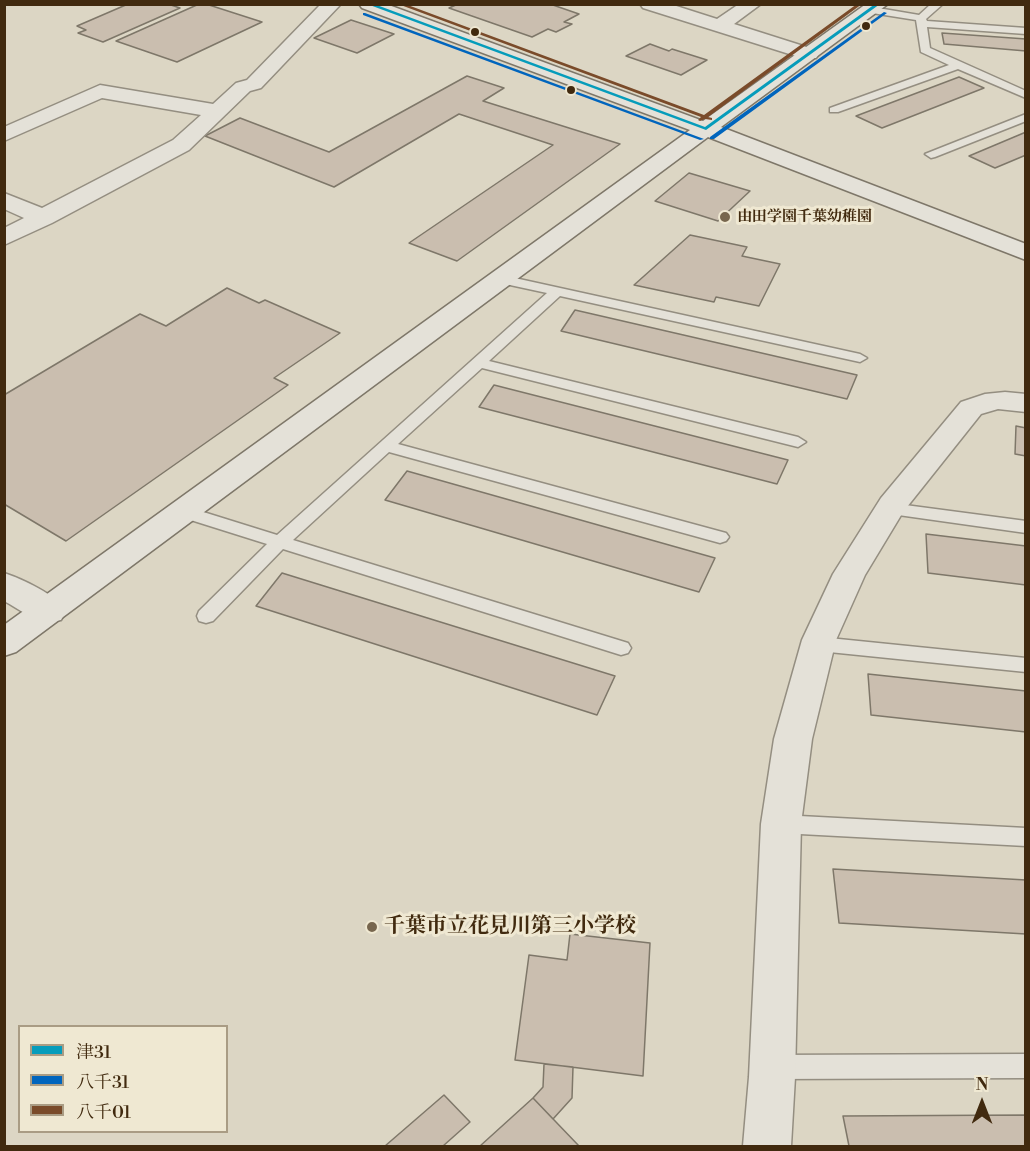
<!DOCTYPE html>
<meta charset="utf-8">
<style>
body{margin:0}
#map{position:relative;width:1030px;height:1151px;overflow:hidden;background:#dcd6c4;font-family:"Libre Bodoni","Noto Serif JP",serif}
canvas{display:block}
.frame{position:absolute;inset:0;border:6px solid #412a0f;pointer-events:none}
.legend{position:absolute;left:18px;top:1025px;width:210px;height:108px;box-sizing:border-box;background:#efe8d2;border:2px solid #a99c84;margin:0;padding:8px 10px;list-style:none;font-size:18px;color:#412a0f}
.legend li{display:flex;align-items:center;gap:12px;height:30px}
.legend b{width:30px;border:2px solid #a99c84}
.north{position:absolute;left:952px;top:1073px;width:60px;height:60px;-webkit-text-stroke:4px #efe8d2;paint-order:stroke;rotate:0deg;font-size:16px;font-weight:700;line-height:24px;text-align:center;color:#412a0f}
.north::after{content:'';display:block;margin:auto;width:21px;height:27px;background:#412a0f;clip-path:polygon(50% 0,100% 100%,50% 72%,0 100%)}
</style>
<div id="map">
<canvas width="1030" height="1151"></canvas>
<div class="frame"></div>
<ul class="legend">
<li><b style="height:8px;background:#069cbb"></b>津31</li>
<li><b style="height:8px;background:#0065bd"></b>八千31</li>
<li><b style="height:8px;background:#7a4b2a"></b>八千01</li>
</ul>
<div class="north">N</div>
</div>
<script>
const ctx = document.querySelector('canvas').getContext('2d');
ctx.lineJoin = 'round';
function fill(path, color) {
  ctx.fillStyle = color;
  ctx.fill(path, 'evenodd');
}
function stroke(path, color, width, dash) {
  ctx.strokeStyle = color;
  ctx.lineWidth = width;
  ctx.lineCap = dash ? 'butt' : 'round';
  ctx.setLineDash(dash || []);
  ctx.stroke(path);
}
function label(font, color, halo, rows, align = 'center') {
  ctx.font = font + ' "Libre Bodoni","Noto Serif JP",serif';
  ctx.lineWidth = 6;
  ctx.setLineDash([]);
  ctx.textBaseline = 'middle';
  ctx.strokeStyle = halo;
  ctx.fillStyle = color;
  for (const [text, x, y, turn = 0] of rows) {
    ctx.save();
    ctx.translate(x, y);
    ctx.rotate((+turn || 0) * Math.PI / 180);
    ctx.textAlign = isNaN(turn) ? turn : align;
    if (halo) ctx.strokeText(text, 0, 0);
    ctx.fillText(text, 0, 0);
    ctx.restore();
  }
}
const building = new Path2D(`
 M128 4H168L180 8 103 42 78 33 86 30 77 26Z
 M199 4H206L262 22 177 62 116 41Z
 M458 4H550L579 14 564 22 572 24 556 32 548 29 532 37 449 8Z
 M351 20 394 34 357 53 314 38Z
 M942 33 1026 39V51L944 44Z
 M650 44 669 51 672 49 707 60 681 75 626 56Z
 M467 76 504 88 483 101 620 144 457 261 409 243 553 145 459 114 334 187 205 136 240 118 329 152Z
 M959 77 984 88 882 128 856 116Z
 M1026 132V155L995 168 969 156Z
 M689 173 750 191 718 221 655 201Z
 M690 235 747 247 742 256 780 264 759 306 716 297 714 302 634 285Z
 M227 288 259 303 265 300 340 333 274 378 288 385 66 541 4 504V395L140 314 166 326Z
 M575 310 857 375 847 399 561 331Z
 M494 385 788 460 777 484 479 407Z
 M1016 426 1026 428V456L1015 454Z
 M407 471 715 558 699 592 385 500Z
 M926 534 1026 546V585L928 573Z
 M282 573 615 676 597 715 256 606Z
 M868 674 1026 691V732L871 715Z
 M833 869 1026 880V934L839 923Z
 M570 934 650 943 643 1076 515 1060 529 955 567 960Z
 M544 1064 573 1067 572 1098 553 1119 533 1098 543 1087Z
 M444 1095 470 1122 443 1146H385Z
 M533 1098 579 1146H480Z
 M1026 1115V1146H849L843 1116Z`);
fill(building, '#cabeaf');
stroke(building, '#7e7769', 1.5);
const lane = new Path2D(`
 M931 4H943L926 19 927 21 1026 28V34L927 27 930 48 1026 91V98L958 69 838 112H830V108L949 65 921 52 916 20 872 13 867 10 872 7 919 15Z
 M1026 114V121L935 157 931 158 925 154Z
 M501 275 860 354 867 358 860 362 560 296 489 361 798 437 806 442 798 447 482 368 398 444 726 533 729 537 726 541 720 543 389 452 293 540 628 643 631 648 628 653 621 655 283 549 213 621 206 623 199 621 197 616 199 611 267 544 178 516 175 512 178 508 184 506 277 535 547 293 496 282 494 279Z
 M890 503 1026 521V533L884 513 881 509 884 505Z
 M819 637 1026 658V672L819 651 812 649 810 644 812 639Z
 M781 815 1026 828V846L781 833 773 830 770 824 773 818Z
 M1026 1054V1078L772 1079 763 1076 760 1067 763 1058 772 1055Z`);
const street = new Path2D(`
 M321 4H341L261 88 250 91 189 150 52 223 4 245V228L24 218 4 209V193L42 208 173 140 201 115 102 98 4 141V127L100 85 213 104 236 83 247 80Z
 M640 4H670L717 19 739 4H761L734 24 816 50 819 54 816 58H802L643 8Z
 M1005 392 1026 394V412L998 409 981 414 903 512 865 575 836 640 812 739 801 824 795 1077 791 1146H743L749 1077 761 824 774 739 802 640 833 574 881 498 961 402 985 394Z
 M4 573C22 579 57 595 66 611L61 620C39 626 23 611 4 601Z`);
const secondary = new Path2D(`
 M359 4H386L703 121 866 4H888L721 127 1026 244V260L708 137 16 652 4 656V625L690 130 362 8Z`);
stroke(lane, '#948e81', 3);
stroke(street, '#948e81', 3);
stroke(secondary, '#7e7769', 3);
fill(lane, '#e4e1d8');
fill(street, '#e4e1d8');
fill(secondary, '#e4e1d8');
fill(new Path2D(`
 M374 4 705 127 875 4H880L706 130 367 4Z`), '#069cbb');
fill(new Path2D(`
 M884 12 887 13 714 139H710V137Z
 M363 13H365L704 139 700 140 363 15Z`), '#0065bd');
fill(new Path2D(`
 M405 4 704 115 857 4H862L708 117 712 118V120L705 119 700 121 698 120 701 117 398 4Z`), '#7a4b2a');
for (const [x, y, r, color] of [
 [866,26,5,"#412a0f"],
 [475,32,5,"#412a0f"],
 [571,90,5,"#412a0f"],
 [725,217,6,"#77664e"],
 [372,927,6,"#77664e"]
]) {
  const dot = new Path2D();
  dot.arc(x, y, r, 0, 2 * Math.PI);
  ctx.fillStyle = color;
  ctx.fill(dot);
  stroke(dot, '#efe8d2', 2);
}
label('bold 15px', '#412a0f', '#efe8d2', [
 ["由田学園千葉幼稚園",737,217]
], 'left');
label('bold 21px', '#412a0f', '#efe8d2', [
 ["千葉市立花見川第三小学校",384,927]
], 'left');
</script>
